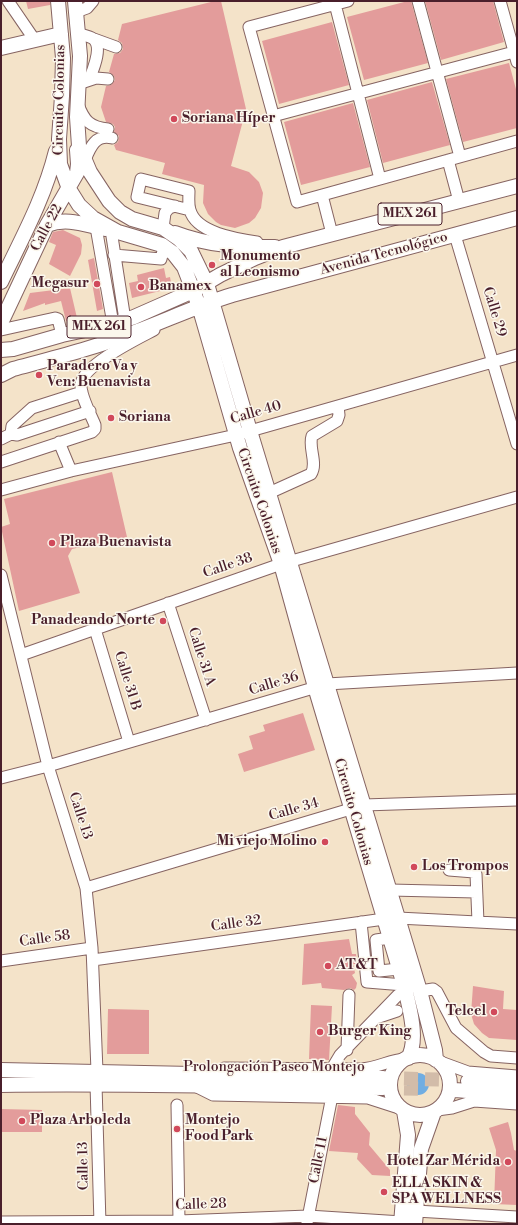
<!DOCTYPE html>
<meta charset="utf-8">
<style>
body{margin:0}
#map{position:relative;width:518px;height:1225px;overflow:hidden;background:#f4e3c9;font-family:"Libre Bodoni",serif}
canvas{display:block}
.frame{position:absolute;inset:0;border:2px solid #4a1f2b;pointer-events:none}
</style>
<div id="map">
<canvas width="518" height="1225"></canvas>
<div class="frame"></div>
</div>
<script>
const ctx = document.querySelector('canvas').getContext('2d');
ctx.lineJoin = 'round';
function fill(path, color) {
  ctx.fillStyle = color;
  ctx.fill(path, 'evenodd');
}
function stroke(path, color, width, dash) {
  ctx.strokeStyle = color;
  ctx.lineWidth = width;
  ctx.lineCap = dash ? 'butt' : 'round';
  ctx.setLineDash(dash || []);
  ctx.stroke(path);
}
function label(font, color, halo, rows, align = 'center') {
  ctx.font = font + ' "Libre Bodoni",serif';
  ctx.lineWidth = 3;
  ctx.setLineDash([]);
  ctx.textBaseline = 'middle';
  ctx.strokeStyle = halo;
  ctx.fillStyle = color;
  for (const [text, x, y, turn = 0] of rows) {
    ctx.save();
    ctx.translate(x, y);
    ctx.rotate((+turn || 0) * Math.PI / 180);
    ctx.textAlign = isNaN(turn) ? turn : align;
    if (halo) ctx.strokeText(text, 0, 0);
    ctx.fillText(text, 0, 0);
    ctx.restore();
  }
}
fill(new Path2D(`
 M407 1084a11 11 0 1 1 22 0a11 11 0 1 1-22 0Z`), '#70ade2');
fill(new Path2D(`
 M26 1H50V5L28 9Z
 M215 1H221L246 109 231 166 249 172 259 182 263 193 261 208 255 218 249 223 235 228 221 225 216 222 208 214 203 203 204 185 162 174 165 163 116 150 114 145 118 142 119 136 114 132 115 127 113 124 106 122 101 107 106 86 111 85 115 80 114 76 109 72 114 54 120 53 123 49 122 43 118 40 122 24Z
 M408 1H411L428 63 364 80 347 17Z
 M425 1H493L504 42 441 60Z
 M332 22 349 85 279 104 262 41Z
 M509 63 517 93V128L463 142 446 79Z
 M432 82 450 145 383 163 367 100Z
 M353 103 370 167 301 185 284 122Z
 M63 230 80 238 82 245 81 254 70 276 49 264 56 245 49 242 53 232Z
 M94 258 103 309 97 311 88 260Z
 M164 268 166 278 170 277 172 288 132 298 129 283 138 281 137 275Z
 M70 288 77 318 66 321 61 301 45 305V303L23 311 30 293Z
 M112 472 127 537 72 549 68 556 80 593 19 611 1 527 10 524 4 499Z
 M303 713 315 750 244 772 238 754 253 749 249 736 265 731 263 725Z
 M349 939 352 954H356L357 964H353L355 973 352 975 357 983 356 988 354 990 350 988 344 990 322 988 321 983 302 985 304 944Z
 M473 986 504 991 503 1009 517 1010V1040L489 1038 482 1033 474 1024 471 1014Z
 M311 1005 332 1006 329 1060 309 1059Z
 M108 1009 149 1010V1054H107Z
 M338 1105 355 1107V1114L370 1133 369 1145 390 1170V1176L372 1175 357 1159 358 1153 329 1151Z
 M1 1109 42 1110V1132H1Z
 M508 1122 511 1133 514 1150 517 1151V1205L494 1204 496 1150 489 1128Z`), '#e39c9b');
stroke(new Path2D(`
 M383 1078 455 1080
 M383 1088 424 1089`), '#d2bca9', 14, [14, 7]);
const minor = new Path2D(`
 M8 1 34 39
 M348 1 249 27 297 202 517 141
 M418 1 459 153 458 157
 M500 1 517 62
 M335 4 380 179
 M76 12 87 8 93 1
 M78 33C82 35 88 36 92 38 104 45 93 70 89 80
 M94 39 116 47
 M84 82 96 78 108 79
 M78 104C84 121 90 127 108 129
 M273 116 514 52
 M85 160C90 148 95 134 112 138
 M448 160 459 201
 M322 195 332 234
 M190 210 137 197 141 179 189 191C189 197 188 204 190 210 196 233 237 239 257 242
 M96 227 113 324
 M163 228 165 213 169 208 175 206
 M111 230 125 320
 M455 235 517 444
 M114 255 161 259 164 247
 M1 330 55 318 58 319 62 335
 M11 434 12 426 32 408 82 392
 M1 439 11 434 17 435 90 411
 M59 442 71 471
 M1 462 92 432 95 429V425C91 415 80 395 81 384 83 365 137 339 154 330
 M1 490 71 471 236 435 517 355
 M269 493 311 474C318 463 308 448 312 436L337 421 339 415 338 406
 M1 575 48 766 86 888 92 948 97 1071
 M168 603 206 720
 M95 629 129 742
 M21 655 281 564 517 497
 M1 778 48 766 327 684 517 673
 M449 870 474 872 476 874 478 922
 M86 888 364 805 517 800
 M390 890 476 892
 M398 918 517 924
 M361 922 367 982 404 985
 M390 938 376 940 379 971 399 969
 M93 960 384 919
 M1 961 92 948
 M420 991 433 989 437 992 456 1028 484 1052 491 1056 517 1058
 M379 1017 397 1011
 M347 1050 349 995
 M438 1061 468 1072 517 1076
 M224 1068 361 1069C377 1068 390 1060 405 1059
 M331 1070 340 1055 398 995
 M96 1084 100 1224
 M195 1086 213 1095 368 1098 402 1109
 M177 1105 179 1221
 M437 1110 452 1108 474 1101 517 1104
 M416 1211 517 1217
 M1 1222 179 1221 308 1216 402 1222
 M307 1223 332 1096`);
const major = new Path2D(`
 M58 1 63 58 62 96 59 139 60 164 69 189 79 205 93 218 118 232 162 245 173 253 184 267 199 306 240 448 281 564 315 687 404 985C409 1005 419 1040 408 1058
 M75 1 80 56 77 117 79 146 90 172 109 201 120 212 132 219 163 228 179 239 191 251 207 284 250 431 398 918 420 991 435 1050 436 1060
 M1 48 61 34
 M47 225C67 217 85 225 105 229
 M175 233C209 246 240 247 275 247
 M1 282C22 238 44 199 56 151
 M1 323 47 225 77 173 78 164 77 150
 M1 350 13 349 62 335 113 324 134 317 193 291 220 275 255 258 283 247 517 186
 M1 375 13 369C54 358 95 348 135 332 167 320 199 305 232 295L517 218
 M390 1085a30 30 0 1 1 60 0a30 30 0 1 1-60 0Z
 M1 1070 383 1078
 M468 1081 517 1085
 M1 1085C128 1083 255 1087 383 1088
 M455 1090 517 1095
 M401 1224 408 1135 404 1111
 M415 1224 421 1149 434 1112`);
stroke(minor, '#866462', 13);
stroke(major, '#866462', 16);
stroke(minor, '#fff', 11);
stroke(major, '#fff', 14);
for (const [x, y, r, color] of [
 [174,119,4,"#d1495b"],
 [212,265,4,"#d1495b"],
 [97,284,4,"#d1495b"],
 [141,287,4,"#d1495b"],
 [39,375,4,"#d1495b"],
 [111,418,4,"#d1495b"],
 [52,543,4,"#d1495b"],
 [163,621,4,"#d1495b"],
 [325,842,4,"#d1495b"],
 [414,867,4,"#d1495b"],
 [328,966,4,"#d1495b"],
 [494,1012,4,"#d1495b"],
 [320,1032,4,"#d1495b"],
 [22,1121,4,"#d1495b"],
 [177,1129,4,"#d1495b"],
 [508,1162,4,"#d1495b"],
 [384,1192,4,"#d1495b"]
]) {
  const dot = new Path2D();
  dot.arc(x, y, r, 0, 2 * Math.PI);
  ctx.fillStyle = color;
  ctx.fill(dot);
  stroke(dot, '#fbf7ec', 1.5);
}
for (const [x, y, w] of [
 [410,214,64],
 [99,327,64]
]) {
  const box = new Path2D();
  box.roundRect(x - w / 2, y - 11, w, 22, 3);
  ctx.fillStyle = '#fbf7ec';
  ctx.fill(box);
  stroke(box, '#4a1f2b', 1);
}
label('bold 13px', '#4a1f2b', null, [
 ["MEX 261",410,214],
 ["MEX 261",99,327]
]);
label('14px', '#4a1f2b', '#fbf7ec', [
 ["Circuito Colonias",60,100,-89],
 ["Calle 22",47,228,-62],
 ["Avenida Tecnológico",384,254,-15],
 ["Calle 29",494,312,73],
 ["Calle 40",256,413,-16],
 ["Circuito Colonias",259,501,71],
 ["Calle 38",228,566,-19],
 ["Calle 31 A",201,657,72],
 ["Calle 31 B",127,681,73],
 ["Calle 36",274,684,-17],
 ["Calle 34",294,810,-16],
 ["Circuito Colonias",353,812,74],
 ["Calle 13",80,816,72],
 ["Calle 32",236,924,-8],
 ["Calle 58",45,939,-8],
 ["Prolongación Paseo Montejo",274,1068],
 ["Calle 11",319,1160,-79],
 ["Calle 13",84,1166,-91],
 ["Calle 28",201,1205,-2]
]);
label('bold 14px', '#4a1f2b', '#fbf7ec', [
 ["Soriana Híper",182,119],
 ["Monumento",220,257],
 ["al Leonismo",220,273],
 ["Megasur",89,284,"right"],
 ["Banamex",149,287],
 ["Paradero Va y",47,367],
 ["Ven: Buenavista",47,383],
 ["Soriana",119,418],
 ["Plaza Buenavista",60,543],
 ["Panadeando Norte",155,621,"right"],
 ["Mi viejo Molino",317,842,"right"],
 ["Los Trompos",422,867],
 ["AT&T",336,966],
 ["Telcel",486,1012,"right"],
 ["Burger King",328,1032],
 ["Plaza Arboleda",30,1121],
 ["Montejo",185,1121],
 ["Food Park",185,1137],
 ["Hotel Zar Mérida",500,1162,"right"],
 ["ELLA SKIN &",392,1184],
 ["SPA WELLNESS",392,1200]
], 'left');
</script>
